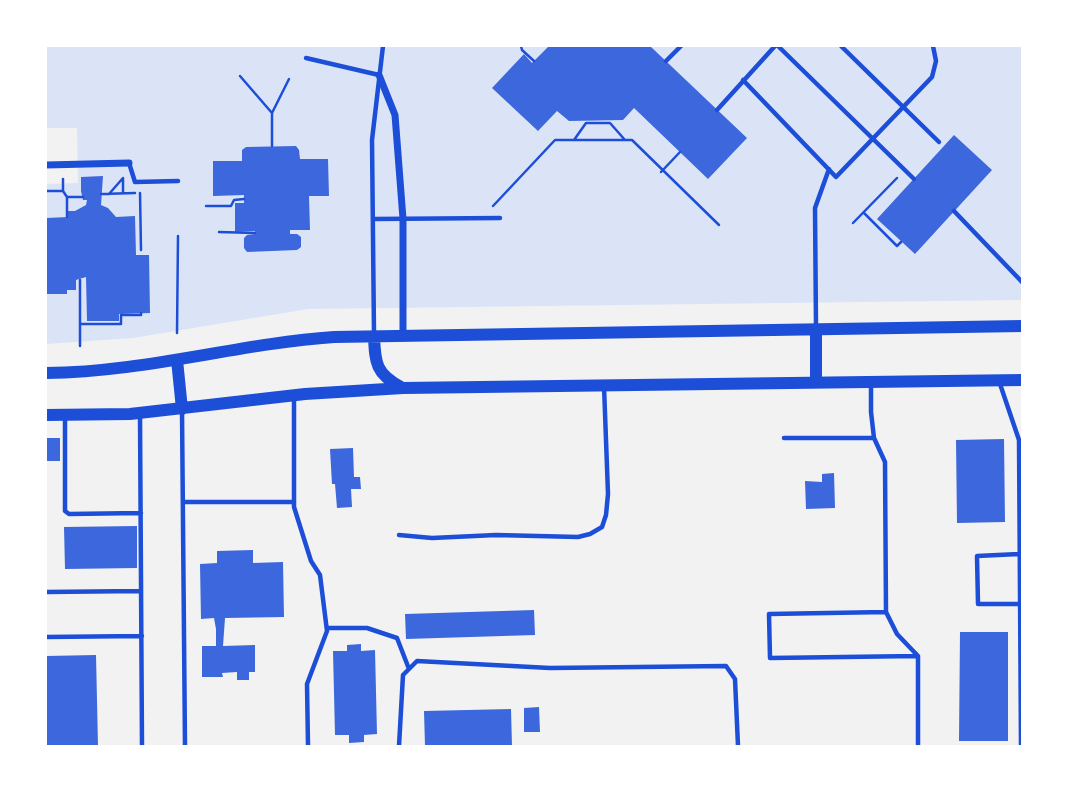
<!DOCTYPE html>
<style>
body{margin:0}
#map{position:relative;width:1068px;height:792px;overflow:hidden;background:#f2f2f2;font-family:Quicksand,sans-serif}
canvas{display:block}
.frame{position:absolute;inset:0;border:47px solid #fff;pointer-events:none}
</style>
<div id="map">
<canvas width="1068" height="792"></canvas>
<div class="frame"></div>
</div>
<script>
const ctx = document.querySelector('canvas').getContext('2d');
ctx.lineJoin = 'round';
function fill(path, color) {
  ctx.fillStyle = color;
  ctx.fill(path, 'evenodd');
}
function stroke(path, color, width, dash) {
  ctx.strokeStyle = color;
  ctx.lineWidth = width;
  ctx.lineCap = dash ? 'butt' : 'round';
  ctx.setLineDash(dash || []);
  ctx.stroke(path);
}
fill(new Path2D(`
 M46 46H1022V300L308 309 133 338 46 344V184L78 183 77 128H46Z`), '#dbe4f7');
fill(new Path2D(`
 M549 46H650L747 138 708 179 634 108 623 120 569 121 557 111 538 131 492 88 524 54 532 63Z
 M954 135 992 170 915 254 877 219Z
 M296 146 299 150 300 159H328L329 196H309L310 230H290V234H297L301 237V247L297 250 247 252 244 248V238L247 235 255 234V231L235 232V203H244V195L213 196V161H242V150L246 147Z
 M103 176 101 205 108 208 116 217 135 216 136 255H149L150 313 119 314V321H87L86 277 76 280V290H67V294H46V218L68 217V211H75L86 205 87 200H83L81 191V177Z
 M46 438H60V461H46Z
 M1004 439 1005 522 957 523 956 440Z
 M353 448 354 477H360L361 489H351L352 507 337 508 335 484H332L330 449Z
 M834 473 835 508 806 509 805 481 822 482V474Z
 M137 526V568L65 569 64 527Z
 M253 550V563L283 562 284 617 225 618 223 646 255 645V672H249V680H237V672L222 673 223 677H202V646H216V629L214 618 201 619 200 564 217 563V551Z
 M534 610 535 635 406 639 405 614Z
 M960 632H1008V741H959Z
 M361 644V651L375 650 377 734 364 735V742L349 743V735H335L333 651H347V645Z
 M96 655 98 746H46V656Z
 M539 707 540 732H524V708Z
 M511 709 512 746H425L424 711Z`), '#3d67dc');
stroke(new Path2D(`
 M521 46 522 50 534 61
 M240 76 272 113V146
 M272 113 289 79
 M574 140 586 123H610L625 140
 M661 172 680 152
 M46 191H63L67 197V217
 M63 191V179
 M140 193 141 250
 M101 194 135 193
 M109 194 123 178V192
 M67 197H83
 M206 206H231L234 200 244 199
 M493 206 555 140H632L719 225
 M864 213 897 246 901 242
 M853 223 897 178
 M219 232 255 233
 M80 280V346
 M80 324H121V315H141V313
 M177 333 178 236`), '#1d4ed8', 2.5);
stroke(new Path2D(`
 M778 46 914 179
 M841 46 939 142
 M306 58 379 75
 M666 61 681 46
 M743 80 836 177 932 77 936 61 933 46
 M717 110 775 46
 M129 163 135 182 178 181
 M954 211 1023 283
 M374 219 500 218
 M816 327 815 208 829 169
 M374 334 372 140 383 46
 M999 381 1019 440 1021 746
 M871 383V412L874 438 885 462 886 612 897 634 918 656V746
 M294 396V507L311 561 320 575 327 631 307 684 308 746
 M182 411 185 746
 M140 415 142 746
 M65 417V511L69 514 141 513
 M784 438H874
 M183 502H294
 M399 535 432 538 496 535 578 537 590 534 602 527 606 515 608 494 604 386
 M46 592 141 591
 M1019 604H978L977 556 1019 554
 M886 612 769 614 770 658 917 656
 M327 628H367L397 638 409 669
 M46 637 142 636
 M399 746 403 675 417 661 550 668 726 666 735 679 738 746`), '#1d4ed8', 4.5);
stroke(new Path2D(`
 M379 75 395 115 403 219V336
 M46 165 129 163`), '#1d4ed8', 7);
stroke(new Path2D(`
 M374 336C375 363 376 374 401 387
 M177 360 182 409
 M46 373C145 372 236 344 334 337L1023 326
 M816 382V330
 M46 415 130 414 305 394 403 388 1023 380`), '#1d4ed8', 12);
</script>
